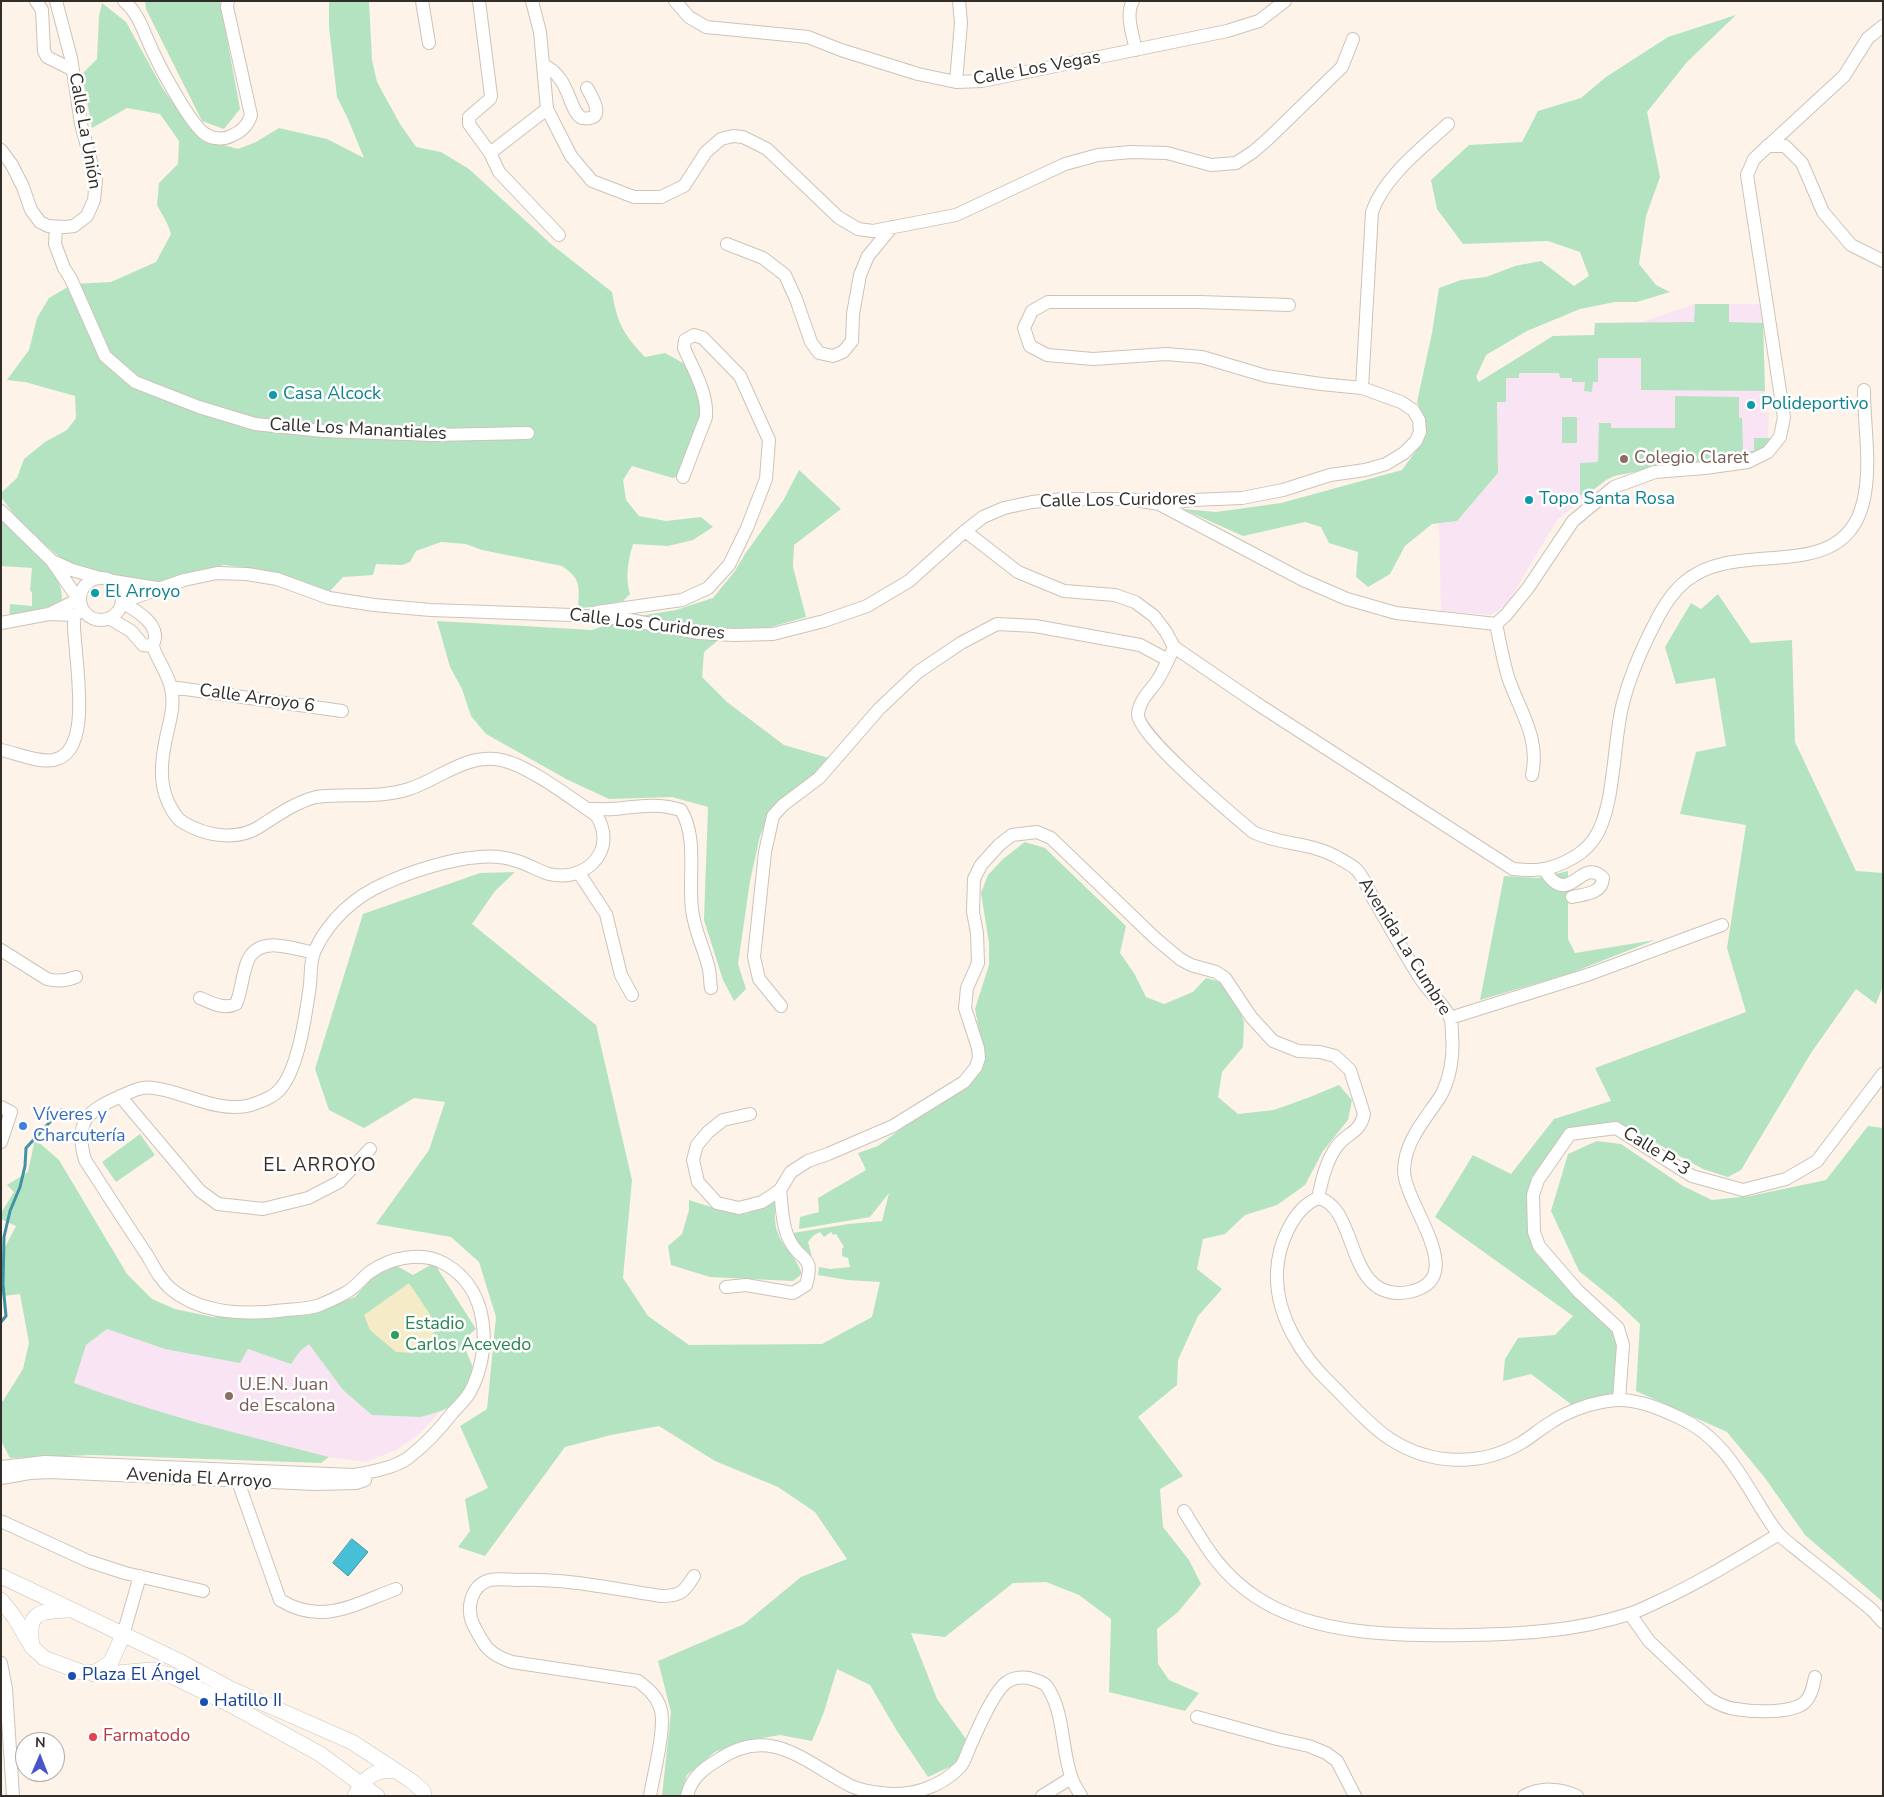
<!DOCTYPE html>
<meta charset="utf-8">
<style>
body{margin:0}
#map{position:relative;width:1884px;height:1797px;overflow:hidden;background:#fdf3e9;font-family:"Nunito Sans",sans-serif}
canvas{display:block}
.frame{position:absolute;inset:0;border:2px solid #312d29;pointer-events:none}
.north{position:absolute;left:15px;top:1732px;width:50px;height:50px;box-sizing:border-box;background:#fff;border:1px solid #adaba9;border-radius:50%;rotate:1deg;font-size:14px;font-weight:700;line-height:20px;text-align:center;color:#312d29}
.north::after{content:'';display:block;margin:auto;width:18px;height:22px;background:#4655ca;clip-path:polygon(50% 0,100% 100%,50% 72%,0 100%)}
</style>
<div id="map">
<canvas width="1884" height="1797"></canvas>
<div class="frame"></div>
<div class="north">N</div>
</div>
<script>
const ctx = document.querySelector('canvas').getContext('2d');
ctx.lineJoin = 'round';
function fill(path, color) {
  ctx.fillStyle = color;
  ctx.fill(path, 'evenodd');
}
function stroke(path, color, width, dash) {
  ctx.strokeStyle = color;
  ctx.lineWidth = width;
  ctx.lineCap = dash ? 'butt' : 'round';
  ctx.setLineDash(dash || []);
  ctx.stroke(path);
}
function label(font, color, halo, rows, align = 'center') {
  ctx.font = font + ' "Nunito Sans",sans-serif';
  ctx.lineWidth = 5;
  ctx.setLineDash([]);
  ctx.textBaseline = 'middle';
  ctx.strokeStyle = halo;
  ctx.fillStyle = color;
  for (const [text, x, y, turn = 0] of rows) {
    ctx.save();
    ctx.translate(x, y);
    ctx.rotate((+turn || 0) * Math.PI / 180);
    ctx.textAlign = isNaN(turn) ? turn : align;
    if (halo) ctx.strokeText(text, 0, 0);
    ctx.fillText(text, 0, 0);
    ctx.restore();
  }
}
fill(new Path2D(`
 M1695 304H1760L1763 323 1765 391 1763 412 1769 413 1768 438H1772L1758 458 1649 469 1614 476 1606 480 1557 520 1507 604 1491 615 1441 611 1439 523 1457 521 1498 473 1497 402 1478 382 1553 336 1594 335 1595 323 1642 322Z
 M107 1329 165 1349H248L291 1363 300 1351 309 1343 343 1390 421 1417 441 1411 418 1435 396 1450 366 1462 329 1457 193 1423 126 1402 74 1383 86 1345Z`), '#f9e4f3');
fill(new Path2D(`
 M145 1H220L240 109 224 129 202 121 146 9Z
 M329 1H369L372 60 377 82 400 124 416 147 441 152 469 169 551 244 612 292C617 323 624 335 645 357L665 353 683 363 691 375 702 413 686 473 673 478 632 466 623 480 626 500 639 516 666 521 701 517 713 527 693 540 668 546 633 544C628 561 625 577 630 594L623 601C614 602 607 605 599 606 591 608 585 606 578 610 579 588 582 579 562 566L482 550 466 544 441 542 416 551 410 562 402 565 376 564 373 575 343 577 330 591 258 569 224 565 156 582 125 581 85 571 67 563 39 540 19 521 1 497V493L17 478 24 459 45 442 67 430 76 418 75 396 25 382 7 380 29 350 37 318 49 298 73 284 111 282 156 262 171 234 167 223 157 205 159 183 178 164 179 141 160 114 127 108 92 128 82 74 97 59 99 16 102 3 126 22 163 89 199 138 238 149 256 142 279 128 327 139 364 158 348 119 337 97 329 27Z
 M1736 15 1687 62 1647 112 1660 177 1646 216 1639 264 1656 285 1670 292 1637 302H1615L1580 309 1527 331 1486 355 1476 377 1479 382 1553 336 1594 335 1595 323 1694 322 1695 304H1729V322L1763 323 1765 391 1641 390V358H1598V382H1593L1592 392 1584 391 1585 382H1572V378H1560L1559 373H1519V378H1506V402H1497L1498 473 1457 521 1432 524 1405 546 1390 574 1368 587 1356 577 1358 552 1329 543 1321 527 1305 522 1243 536 1183 509 1216 512 1281 503 1402 470 1421 444 1425 420 1417 402 1432 333 1439 288 1461 280 1486 277 1515 266 1541 261 1574 286 1589 276 1580 252 1548 241 1463 244 1437 209 1431 180 1469 145 1522 142 1538 111 1581 98 1606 77 1668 37Z
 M1675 396 1739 397V418H1742L1743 451H1754V438H1772L1758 458 1649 469 1614 476 1606 480 1584 497 1580 494V463L1598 462 1599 423H1611V428H1675Z
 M1562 417H1577V443H1562Z
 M799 470 841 509 794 545 793 567 806 617 757 631 727 633 704 652 702 677 727 702 784 745 839 761 800 786 773 806 760 836 750 881 738 964 746 989 734 1001 723 980 704 920 708 807 672 797 609 799 568 780 486 734 471 716 462 689 450 667 437 621 592 630 627 618 676 610 713 598 735 571 745 554 783 501Z
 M1 519C22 539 63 568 62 599L58 604 9 617 10 604 32 606V592L30 591 32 568 1 566Z
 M1718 594 1751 643 1792 640 1795 742 1856 871 1883 873V986L1876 1004 1856 989 1811 1053 1741 1170 1728 1177 1703 1169 1647 1138 1615 1122 1563 1133 1532 1182 1534 1251 1578 1300 1620 1334 1616 1402 1576 1408 1531 1374 1503 1381 1505 1359 1518 1338 1555 1335 1573 1316 1435 1217 1473 1155 1511 1174 1554 1119 1611 1101 1595 1068 1746 1012 1727 948 1746 825 1680 814 1696 752 1726 746 1715 678 1676 684 1665 647 1691 603 1701 609Z
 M1025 842 1045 848 1126 926 1120 953 1134 973 1146 997 1164 1004 1193 992 1206 978 1221 982 1233 994 1244 1022 1243 1047 1222 1072 1218 1097 1238 1114 1274 1110 1310 1097 1339 1085 1352 1100 1348 1120 1323 1151 1305 1185 1277 1205 1245 1215 1225 1234 1203 1239 1197 1269 1222 1289 1198 1316 1178 1360 1177 1385 1138 1417 1183 1476 1160 1489 1163 1527 1189 1560 1201 1584 1178 1612 1157 1629 1158 1664 1169 1680 1199 1693 1185 1711 1109 1692 1111 1619 1079 1595 1046 1582 1013 1583 945 1637 911 1633 937 1699 966 1739 958 1763 928 1777 897 1731 870 1685 837 1669 824 1712 812 1741 780 1735 744 1741 715 1752 687 1775 680 1796H662L671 1712 658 1661 744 1624 801 1577 847 1559 815 1512 778 1487 715 1461 659 1426 611 1435 565 1447 485 1556 458 1547 470 1531 465 1499 488 1488 460 1426 487 1409 496 1317 479 1262 451 1237 376 1224 429 1150 445 1102 414 1098 364 1128 329 1110 315 1069 363 914 480 873 515 872 495 891 472 924 596 1025 632 1180 623 1278 648 1316 689 1345 822 1344 872 1317 880 1282 847 1280 818 1275 819 1267 830 1269 850 1267 848 1258 842 1256V1249L844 1247 836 1234 833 1235 831 1232 824 1237 820 1232 813 1236 808 1242 812 1257 797 1241 793 1233 848 1224 882 1221 889 1193 870 1217 799 1229 800 1217 819 1212 818 1198 866 1170 858 1153 878 1146 932 1106 984 1055 975 1009 989 965V943L981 893 988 875 1003 859Z
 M1568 871V939L1575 953 1655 940 1571 973 1480 1000 1504 876 1538 878Z
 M1868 1126 1883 1128V1602L1805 1535 1765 1478 1727 1432 1636 1391 1640 1324 1617 1302 1579 1271 1551 1211 1568 1154 1597 1141 1621 1144 1683 1186 1712 1200 1750 1196 1826 1180Z
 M140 1134 155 1155 116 1182 102 1162Z
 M35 1139 59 1160 127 1274 152 1299 175 1309 213 1317 309 1315 355 1297 375 1275 397 1266 413 1275 434 1263 476 1329 462 1341 474 1370 458 1403 441 1411 421 1417 372 1415 343 1390 309 1344 300 1351 291 1364 248 1349 240 1363 165 1349 107 1329 86 1345 74 1383C157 1414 243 1435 329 1457L321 1463 93 1455 10 1458 1 1441V1401H3L23 1369 29 1343 20 1294 3 1296 1 1294V1255L16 1226 1 1219V1213L14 1192 7 1185 28 1172Z
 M775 1198C775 1209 774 1221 777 1231 782 1247 797 1258 802 1274L793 1281 710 1277 671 1265 668 1246 682 1234 689 1210V1200L717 1209 746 1214Z`), '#b4e3c2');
fill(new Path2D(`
 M409 1283 437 1325 428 1348 412 1353 396 1352 370 1330 364 1315Z`), '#f5ebc6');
const water = new Path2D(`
 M352 1539 368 1552 348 1576 333 1563Z`);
fill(water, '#47bfd7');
stroke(water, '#4093a3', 1);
stroke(new Path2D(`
 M1 1322 6 1316 3 1285 4 1237 10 1211 20 1187 25 1166 26 1148 61 1110`), '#4093a3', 3);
const minor = new Path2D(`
 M36 1 42 10 44 51 47 57 73 70
 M124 1C140 14 145 37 154 54 162 71 191 125 205 134 212 139 223 140 231 136 241 132 248 126 251 115L227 7 228 1
 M422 1 429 43
 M479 1 491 96 490 99 469 117V124L490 153
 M532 1 540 32 547 109 571 156 592 181 634 197H661L684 186 706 152 721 139 733 136 743 137 767 149 838 217 858 229 873 231 956 215 1065 164 1098 155 1131 152 1167 153 1211 165 1236 163 1253 152 1268 139 1342 67 1353 39
 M675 1 689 17 706 27 808 37 841 50 918 74 956 82 982 81 1227 31 1259 21 1285 1
 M1133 1C1125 14 1133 36 1136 50
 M543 65C571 77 568 111 582 118 583 118 588 119 590 118 604 116 591 95 587 88
 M956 82 961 23 959 1
 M547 109 490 153 499 172 559 235
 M1767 146H1785L1802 163 1823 212 1851 245 1883 261
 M1 150 12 165 23 187 31 210 40 222 48 226 65 227 74 226 87 216 94 200 96 180 81 124 71 58 56 1
 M56 227 55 244 64 268 71 279 105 356 135 382 199 407 255 424 323 431 434 435 528 433
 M727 244 763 258 785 275 796 299 811 342 819 353 833 356 843 352 852 341 853 314 860 275 868 256 892 227
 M1362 388 1372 212C1384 177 1421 149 1448 124
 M1159 504 1303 580 1347 599 1396 613 1496 624 1506 615 1528 588 1573 521 1614 487 1655 472 1705 468 1748 462 1768 452 1780 437 1784 417 1747 175 1754 159 1844 76 1868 38 1883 26
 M1 511 52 561 74 593 80 597
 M965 531 1018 572 1064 591 1115 595 1135 602 1154 616 1166 632 1174 647 1256 703 1513 869C1533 871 1546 871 1565 862 1576 857 1587 849 1594 839 1615 809 1613 744 1622 707 1629 678 1641 650 1655 623 1663 607 1672 592 1686 581 1737 537 1842 587 1863 503 1872 467 1864 427 1864 390
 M52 561 72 570 100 578
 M80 599a21 21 0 1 1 42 0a21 21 0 1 1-42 0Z
 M113 581 157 588
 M122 600 133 598 184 580 217 573 247 574 277 579 329 598 374 605 431 610 572 615 624 619 699 633 734 635 773 634 824 621 867 606 909 581 965 531 983 517 1004 508 1032 502 1063 499H1129L1159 504 1192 500 1242 498 1283 490 1330 475 1365 470 1386 464 1404 453 1416 441 1420 432 1419 420 1413 410 1401 402 1362 388 1321 384 1266 376 1202 357 1166 354 1093 359 1047 355 1030 346 1024 328 1032 311 1048 302H1199L1289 305
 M597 612 682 600 708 588 729 565 747 528 766 479 769 440 740 376 703 338 694 335 685 340 684 348C693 369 708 393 706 417L683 477
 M49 614 79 599
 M109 618 131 631 143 645 153 646
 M1 623 49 614 74 615 80 612
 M1496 624C1500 642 1503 662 1509 680 1521 713 1540 739 1532 775
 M1174 647C1169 658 1164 670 1157 681 1150 691 1139 701 1138 714 1137 735 1233 815 1253 832 1280 845 1309 842 1335 856 1342 860 1352 865 1357 870 1364 878 1369 891 1374 900 1390 927 1405 955 1422 981 1430 993 1444 1005 1450 1017 1452 1022 1452 1030 1452 1036 1454 1055 1450 1080 1440 1097 1424 1121 1405 1141 1404 1170 1404 1205 1472 1279 1409 1292 1344 1304 1360 1207 1318 1198
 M171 687 342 711
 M1 750C16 753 39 763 53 760 98 753 71 646 74 615
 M588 809C599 809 611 810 623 808 645 806 658 803 681 810 698 838 688 877 692 909 694 930 704 948 709 969 710 975 710 982 711 988
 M1544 869C1569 911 1581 855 1603 878 1602 894 1585 894 1572 897
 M579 873 606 914 621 975 632 995
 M1 950 47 979C58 982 66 981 76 977
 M200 998C212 1003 224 1010 236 1004 242 991 243 965 251 955 265 937 296 949 314 953
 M781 1006 759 979 754 957 765 852 773 816 783 805 819 778 879 709 918 672 961 643 997 624 1035 626 1140 645 1168 660
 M1450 1018 1590 974 1722 925
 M120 1096 200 1191 218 1204 263 1209 308 1198 339 1182 370 1149
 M1 1107 11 1112 1 1142
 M750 1114 723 1120 708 1132 697 1145 693 1160 698 1182 717 1203 739 1208 762 1202 780 1190 791 1172 808 1161 828 1154 893 1126 964 1082 976 1067 979 1058 978 1048 965 1008 967 988 978 963 977 933 973 912 974 879 981 865 999 845 1012 835 1037 832 1051 838 1155 938 1180 959 1191 965 1216 972 1225 978 1251 1017 1273 1041 1298 1051 1320 1052 1335 1056 1350 1070 1364 1114C1360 1133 1348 1132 1337 1146 1326 1161 1322 1180 1318 1198
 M1318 1198C1292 1209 1278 1246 1277 1272 1275 1315 1302 1357 1332 1385 1350 1403 1369 1425 1390 1439 1430 1465 1480 1467 1521 1443 1531 1437 1540 1429 1550 1423 1569 1410 1594 1402 1616 1400 1638 1399 1661 1409 1680 1418 1720 1436 1739 1472 1761 1508 1767 1517 1772 1526 1779 1534 1786 1542 1797 1549 1806 1557 1828 1574 1850 1592 1872 1610L1883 1622
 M726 1287 746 1285 793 1293 806 1285C815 1254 801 1263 790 1241 782 1227 782 1206 780 1190
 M1619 1400 1623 1345 1618 1328 1578 1291 1539 1246 1534 1232 1533 1195 1538 1180 1570 1134 1616 1128 1692 1176 1743 1190 1786 1179 1817 1161 1883 1074
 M1 1467 45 1462 354 1475C371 1472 394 1468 408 1458 425 1445 440 1429 453 1412 459 1406 466 1399 470 1392 492 1351 490 1289 445 1264 423 1251 391 1257 370 1272 362 1278 356 1287 347 1292 339 1297 329 1301 320 1305 309 1309 298 1309 286 1310 247 1315 203 1315 171 1289 160 1280 154 1267 147 1255 126 1224 106 1192 85 1160 74 1121 87 1111 121 1096 132 1091 141 1086 154 1088 185 1092 219 1114 251 1105 262 1101 274 1097 281 1088 299 1066 306 1013 310 985 311 974 310 960 315 950 329 920 355 896 386 883 412 871 451 859 479 857 491 856 505 857 517 861 528 864 538 871 549 874 570 879 592 871 601 851 606 839 603 825 596 815 572 799 528 765 501 760 466 753 440 779 409 789 378 799 347 793 316 797 307 799 299 803 291 807 280 813 270 820 259 827 237 841 206 836 184 823 176 819 172 810 168 802 157 778 163 750 169 725 172 712 174 701 171 688 169 675 155 656 153 646 153 643 156 639 155 635 154 620 133 609 122 602
 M235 1473 280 1600C322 1626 355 1604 396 1589
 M1 1478 30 1473 50 1472 315 1484 356 1483 365 1480
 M1184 1511C1206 1547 1220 1573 1256 1597 1314 1636 1401 1636 1469 1635 1522 1634 1577 1631 1629 1614 1639 1611 1648 1606 1657 1602 1699 1583 1739 1558 1779 1534
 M3 1522 88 1561 125 1573 203 1591
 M1630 1614 1649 1641 1710 1699C1718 1704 1726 1708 1736 1709 1752 1712 1792 1714 1805 1702 1812 1695 1813 1686 1815 1677
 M123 1635 140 1576
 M1 1663 6 1689 13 1796
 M1197 1717 1277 1739 1309 1746 1326 1753 1337 1761 1355 1796
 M650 1796C653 1776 667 1725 660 1707 656 1695 647 1688 638 1681L512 1662C488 1654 484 1646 473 1624 466 1608 471 1585 490 1580 499 1578 509 1580 517 1580 565 1578 614 1589 661 1596 681 1596 684 1592 694 1576
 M687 1796C691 1778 703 1769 718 1760 771 1724 804 1762 851 1786 860 1790 871 1792 881 1793 909 1797 940 1788 960 1767 964 1763 966 1756 968 1751 975 1735 994 1690 1007 1682 1013 1678 1022 1677 1029 1678 1035 1680 1045 1682 1048 1688 1065 1715 1061 1750 1072 1779 1074 1785 1078 1790 1081 1796
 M1042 1796 1071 1778
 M1524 1796C1541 1787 1560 1788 1577 1796`);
const tertiary = new Path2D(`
 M1 1576 181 1662 231 1689 352 1742 410 1780 423 1791 424 1796
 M1 1600 15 1618 32 1647 44 1658 81 1672 116 1673 152 1670 174 1677 233 1706 320 1754 377 1796
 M32 1646C27 1613 37 1611 68 1610
 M94 1674 111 1662 123 1635
 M355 1796C364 1778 375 1768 396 1771`);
stroke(minor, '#ccc3b9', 14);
stroke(tertiary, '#ccc3b9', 16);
stroke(minor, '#fff', 12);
stroke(tertiary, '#fff', 15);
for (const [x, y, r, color] of [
 [273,395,5,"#0f9aa8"],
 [1751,405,5,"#0f9aa8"],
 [1624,459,5,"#8d6e63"],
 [1529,500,5,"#0f9aa8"],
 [95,593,5,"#0f9aa8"],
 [23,1126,5,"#3f7fe0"],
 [395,1335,5,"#2e9e5b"],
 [229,1396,5,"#8d6e63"],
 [72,1676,5,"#1a4fb4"],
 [204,1702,5,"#1a4fb4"],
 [93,1737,5,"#e0444e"]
]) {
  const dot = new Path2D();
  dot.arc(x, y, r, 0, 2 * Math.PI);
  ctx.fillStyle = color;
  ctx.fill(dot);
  stroke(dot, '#fff', 2);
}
label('18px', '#312d29', '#fff', [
 ["Calle Los Vegas",1037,69,-10],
 ["Calle La Unión",84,131,80],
 ["Calle Los Manantiales",358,430,3],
 ["Calle Los Curidores",1118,501,-1],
 ["Calle Los Curidores",647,625,7],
 ["Calle Arroyo 6",257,699,8],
 ["Avenida La Cumbre",1404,947,58],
 ["Calle P-3",1656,1152,32],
 ["Avenida El Arroyo",199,1479,3]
]);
label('18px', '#0d838f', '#fff', [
 ["Casa Alcock",283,395],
 ["Polideportivo",1761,405],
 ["Topo Santa Rosa",1539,500],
 ["El Arroyo",105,593]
], 'left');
label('18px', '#785e54', '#fff', [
 ["Colegio Claret",1634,459],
 ["U.E.N. Juan",239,1386],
 ["de Escalona",239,1407]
], 'left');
label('18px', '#366cbe', '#fff', [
 ["Víveres y",33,1116],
 ["Charcutería",33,1137]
], 'left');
label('18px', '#27864d', '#fff', [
 ["Estadio",405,1325],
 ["Carlos Acevedo",405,1346]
], 'left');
label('18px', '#164399', '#fff', [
 ["Plaza El Ángel",82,1676],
 ["Hatillo II",214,1702]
], 'left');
label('18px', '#be3a42', '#fff', [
 ["Farmatodo",103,1737]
], 'left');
ctx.letterSpacing = '1px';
label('19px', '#362e27', '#fff', [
 ["EL ARROYO",320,1166]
]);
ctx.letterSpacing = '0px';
</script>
